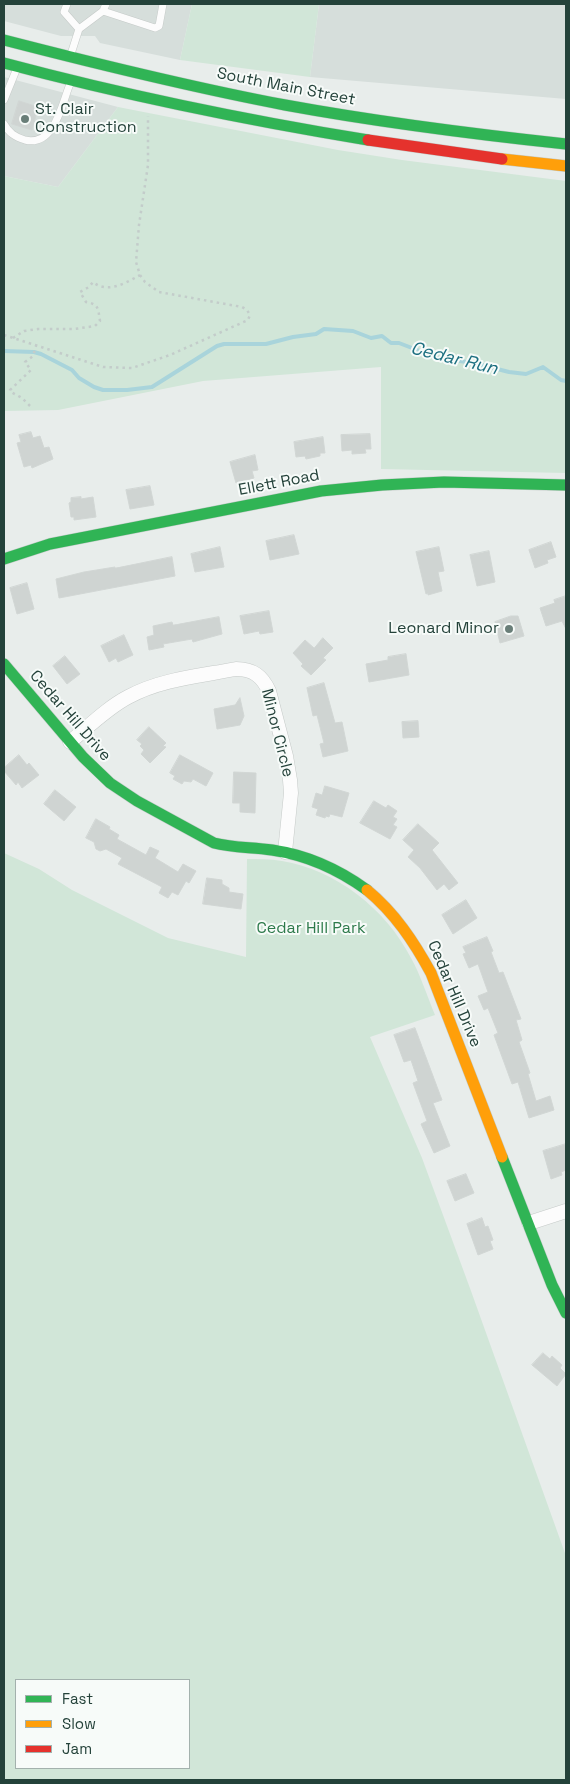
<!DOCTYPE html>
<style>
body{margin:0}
#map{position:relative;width:570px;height:1784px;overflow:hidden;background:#e8edeb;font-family:"Space Grotesk",sans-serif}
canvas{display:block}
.frame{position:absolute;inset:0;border:5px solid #24423a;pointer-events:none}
.legend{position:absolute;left:15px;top:1679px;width:175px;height:90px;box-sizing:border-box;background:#f7fbf9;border:1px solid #a3b1ad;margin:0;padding:6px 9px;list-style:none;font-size:15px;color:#24423a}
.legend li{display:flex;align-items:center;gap:10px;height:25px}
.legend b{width:25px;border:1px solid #a3b1ad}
</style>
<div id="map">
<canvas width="570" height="1784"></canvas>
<div class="frame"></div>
<ul class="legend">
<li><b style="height:6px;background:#30b455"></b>Fast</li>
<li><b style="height:6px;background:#ff9f0a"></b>Slow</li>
<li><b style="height:6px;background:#e5322d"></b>Jam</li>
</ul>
</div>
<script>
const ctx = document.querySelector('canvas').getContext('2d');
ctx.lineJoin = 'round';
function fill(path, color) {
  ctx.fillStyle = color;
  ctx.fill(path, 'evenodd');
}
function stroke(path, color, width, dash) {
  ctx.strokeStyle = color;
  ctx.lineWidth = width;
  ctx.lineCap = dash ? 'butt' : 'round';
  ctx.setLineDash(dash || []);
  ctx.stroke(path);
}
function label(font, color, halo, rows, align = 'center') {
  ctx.font = font + ' "Space Grotesk",sans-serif';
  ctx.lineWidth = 4;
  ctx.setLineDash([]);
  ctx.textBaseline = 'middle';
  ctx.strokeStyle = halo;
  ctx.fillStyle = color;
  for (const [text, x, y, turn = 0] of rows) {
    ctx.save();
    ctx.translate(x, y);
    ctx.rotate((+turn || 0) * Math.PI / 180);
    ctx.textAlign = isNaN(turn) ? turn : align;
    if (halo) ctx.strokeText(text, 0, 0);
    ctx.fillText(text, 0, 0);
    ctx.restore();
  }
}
fill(new Path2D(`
 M4 4H192L180 60 100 43 95 36H61L4 21Z
 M319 4H566V99L310 77Z
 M4 77 118 107 58 187 4 176Z`), '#d6dedb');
fill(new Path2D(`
 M192 4H319L310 77 180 60Z
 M118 107 338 150 402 160 566 181V473L381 469V367L203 381 58 410 4 411V176L58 187Z
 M4 853 39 869 72 890 168 938 246 957 247 859C259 859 270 859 282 861 336 870 386 909 411 958 421 976 427 996 435 1015L370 1037 422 1158 471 1291 566 1556V1780H4ZM16 1680H189V1768H16Z`), '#d1e6d8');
stroke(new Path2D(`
 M4 351 34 352 41 354 72 370 79 378 94 387 103 390H127L152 387 217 346 224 344H266L293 337 316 334 324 329 353 331 371 338 382 336 391 343H399L438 358 474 363 509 372 526 374 543 367 561 380 566 381`), '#a9d4db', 4);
const building = new Path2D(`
 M19 101 38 107 32 130 12 124Z
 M31 432 33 438 40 436 44 448 49 447 53 459 32 468 31 465 24 467 17 443 21 442 19 435Z
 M370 434 371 449H365L366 453 352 454V450L342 451 341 435Z
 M323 437 325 453H320V456L306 459 305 456 296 457 294 442Z
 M255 455 258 470 252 471 254 478 236 483 230 462Z
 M150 486 154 505 130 509 126 490Z
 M81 497V499L93 497 96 517 74 520V517H71L69 503 71 502V498Z
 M294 535 299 554 270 560 266 541Z
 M551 542 556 557 547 560 548 563 535 568 529 550Z
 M220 547 224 567 195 572 191 554Z
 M439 547 444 571 438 572 442 591 428 595V593L426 594 416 552Z
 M489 551 495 582 477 586 470 555Z
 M172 557 175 576 59 598 56 579 84 572 115 567V568Z
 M27 583 34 609 17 614 10 588Z
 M566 596V629L562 621 546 626 540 608 555 603 554 600Z
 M269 611 273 632 260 634 259 631 244 634 240 616Z
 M511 616H518L524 636 500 643 495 622Z
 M219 617 222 634 193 642 192 639 163 644 164 647 149 650 147 637 154 635 153 626 172 622 173 625Z
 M124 635 133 655 118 662 116 658 109 662 101 646Z
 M323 638 333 648 323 658 326 660 311 675 301 666 303 664 293 653 305 640 314 648Z
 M406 654 409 675 369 682 366 664 388 660V657Z
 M65 656 80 674 67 684 53 666Z
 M324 683 335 723 342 722 348 751 323 757 320 744 324 743 317 715 313 716 307 688Z
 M240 698 244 716 240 725 217 729 214 709 235 705Z
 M418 721 419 737 403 738 402 722Z
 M149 727 166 743 163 746 166 747 150 763 141 754 144 750 140 746 142 744 137 740Z
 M19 755 27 765 29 763 39 775 22 788 18 782 16 785 4 771V768Z
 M180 755 213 773 206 786 193 779 191 782 184 781 182 784 173 779 175 776 170 773Z
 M234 772 256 773 255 813 240 812V803H233Z
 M325 786 349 793 342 817 330 814 329 817 326 816 325 818 316 815 318 809 312 807 316 793 322 795Z
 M55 790 76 807 64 821 44 804Z
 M374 801 386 808 388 805 397 811 393 817 397 819 393 825 397 827 390 839 360 823Z
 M96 819 110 827 109 829 119 835 117 839 146 855 150 847 159 851 155 858 178 872 183 864 196 871 189 883 186 881 178 895 172 892 168 898 159 893 162 887 118 864 122 858 106 849 100 851 96 849 94 842 86 838Z
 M418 824 439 843 432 850 458 883 449 890 444 884 437 890 420 868 408 857 414 850 403 840Z
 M207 878 222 880V884L229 888V892L243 894 241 909 203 904Z
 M466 900 477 918 453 934 442 915Z
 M487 937 493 951 491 952 499 973 503 972 521 1019 516 1020 522 1040 519 1042 530 1073 528 1074 536 1101 550 1096 554 1110 529 1118 518 1082 512 1084 494 1035 498 1033 488 1008 484 1010 478 996 488 992 478 964 469 968 463 954 466 953 463 947Z
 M415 1028 442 1100 433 1103 450 1146 434 1153 421 1124 427 1121 413 1083 418 1081 411 1060 404 1062 394 1035Z
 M566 1144V1170L561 1172 562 1175 551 1179 543 1151Z
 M466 1174 474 1193 455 1201 447 1181Z
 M482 1218 485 1227 488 1226 493 1240 490 1241 493 1249 478 1255 467 1224Z
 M543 1353 550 1359 552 1356 562 1365 560 1368 566 1374 557 1386 532 1365Z`);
fill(building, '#cfd4d2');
stroke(building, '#d1d6d4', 1);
const lane = new Path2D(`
 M67 4 64 12 79 29
 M103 11 155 28 159 26 163 4
 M71 54 79 29 103 11 106 4
 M4 100 17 68
 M4 124C9 133 15 137 25 140 55 147 62 103 70 84`);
const street = new Path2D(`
 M70 742C88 727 107 708 128 697 161 679 200 676 236 669 253 669 262 676 269 691L286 756 290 780 291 793 285 852
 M529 1223 566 1211`);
const fast = new Path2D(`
 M4 40C97 64 190 87 285 105 378 122 472 134 566 144
 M4 63C124 95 245 120 368 140
 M4 559 50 544 321 491 382 485 444 482 566 485
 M4 664 83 757 110 783 137 801 214 843C233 848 252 847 272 850 307 855 338 869 367 890
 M502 1157 552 1285 566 1313`);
const slow = new Path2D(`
 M502 159 566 166
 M367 890C395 913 414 942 431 973L502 1157`);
const jam = new Path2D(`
 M368 140 502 159`);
stroke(lane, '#c5cac8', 8);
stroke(street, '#c5cac8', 15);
stroke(fast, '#c3cbc8', 12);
stroke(slow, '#c3cbc8', 12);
stroke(jam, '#c3cbc8', 12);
stroke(new Path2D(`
 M4 335 103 367 132 368 170 355 248 320 250 315 247 310 242 307 159 292 145 282 140 275 136 262 139 225 148 165V116
 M13 338 24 331 38 329H74L95 326 100 321C98 309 99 304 86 302L80 292 89 287 93 282C107 294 126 283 140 275
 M30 406 22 398 11 392 10 390 31 370 25 362 33 356 36 346`), '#c3ccca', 2.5, [2.5, 4]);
stroke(lane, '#fcfcfc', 7);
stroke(street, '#fcfcfc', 14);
stroke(fast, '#30b455', 11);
stroke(slow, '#ff9f0a', 11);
stroke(jam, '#e5322d', 11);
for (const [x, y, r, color] of [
 [25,119,5,"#697e78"],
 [509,629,5,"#697e78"]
]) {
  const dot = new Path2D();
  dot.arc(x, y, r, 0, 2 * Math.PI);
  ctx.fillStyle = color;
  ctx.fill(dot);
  stroke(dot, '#f7fbf9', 2);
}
label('16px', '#24423a', '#f7fbf9', [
 ["South Main Street",286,87,11],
 ["Ellett Road",279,483,-11],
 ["Cedar Hill Drive",70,716,49],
 ["Minor Circle",277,733,76],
 ["Cedar Hill Drive",454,994,67]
]);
label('16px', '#24423a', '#f7fbf9', [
 ["St. Clair",35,110],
 ["Construction",35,128],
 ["Leonard Minor",499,629,"right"]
], 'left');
label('16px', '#2d7a4b', '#f7fbf9', [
 ["Cedar Hill Park",311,929]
]);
label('italic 18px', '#1c6f80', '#f7fbf9', [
 ["Cedar Run",454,359,14]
]);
</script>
